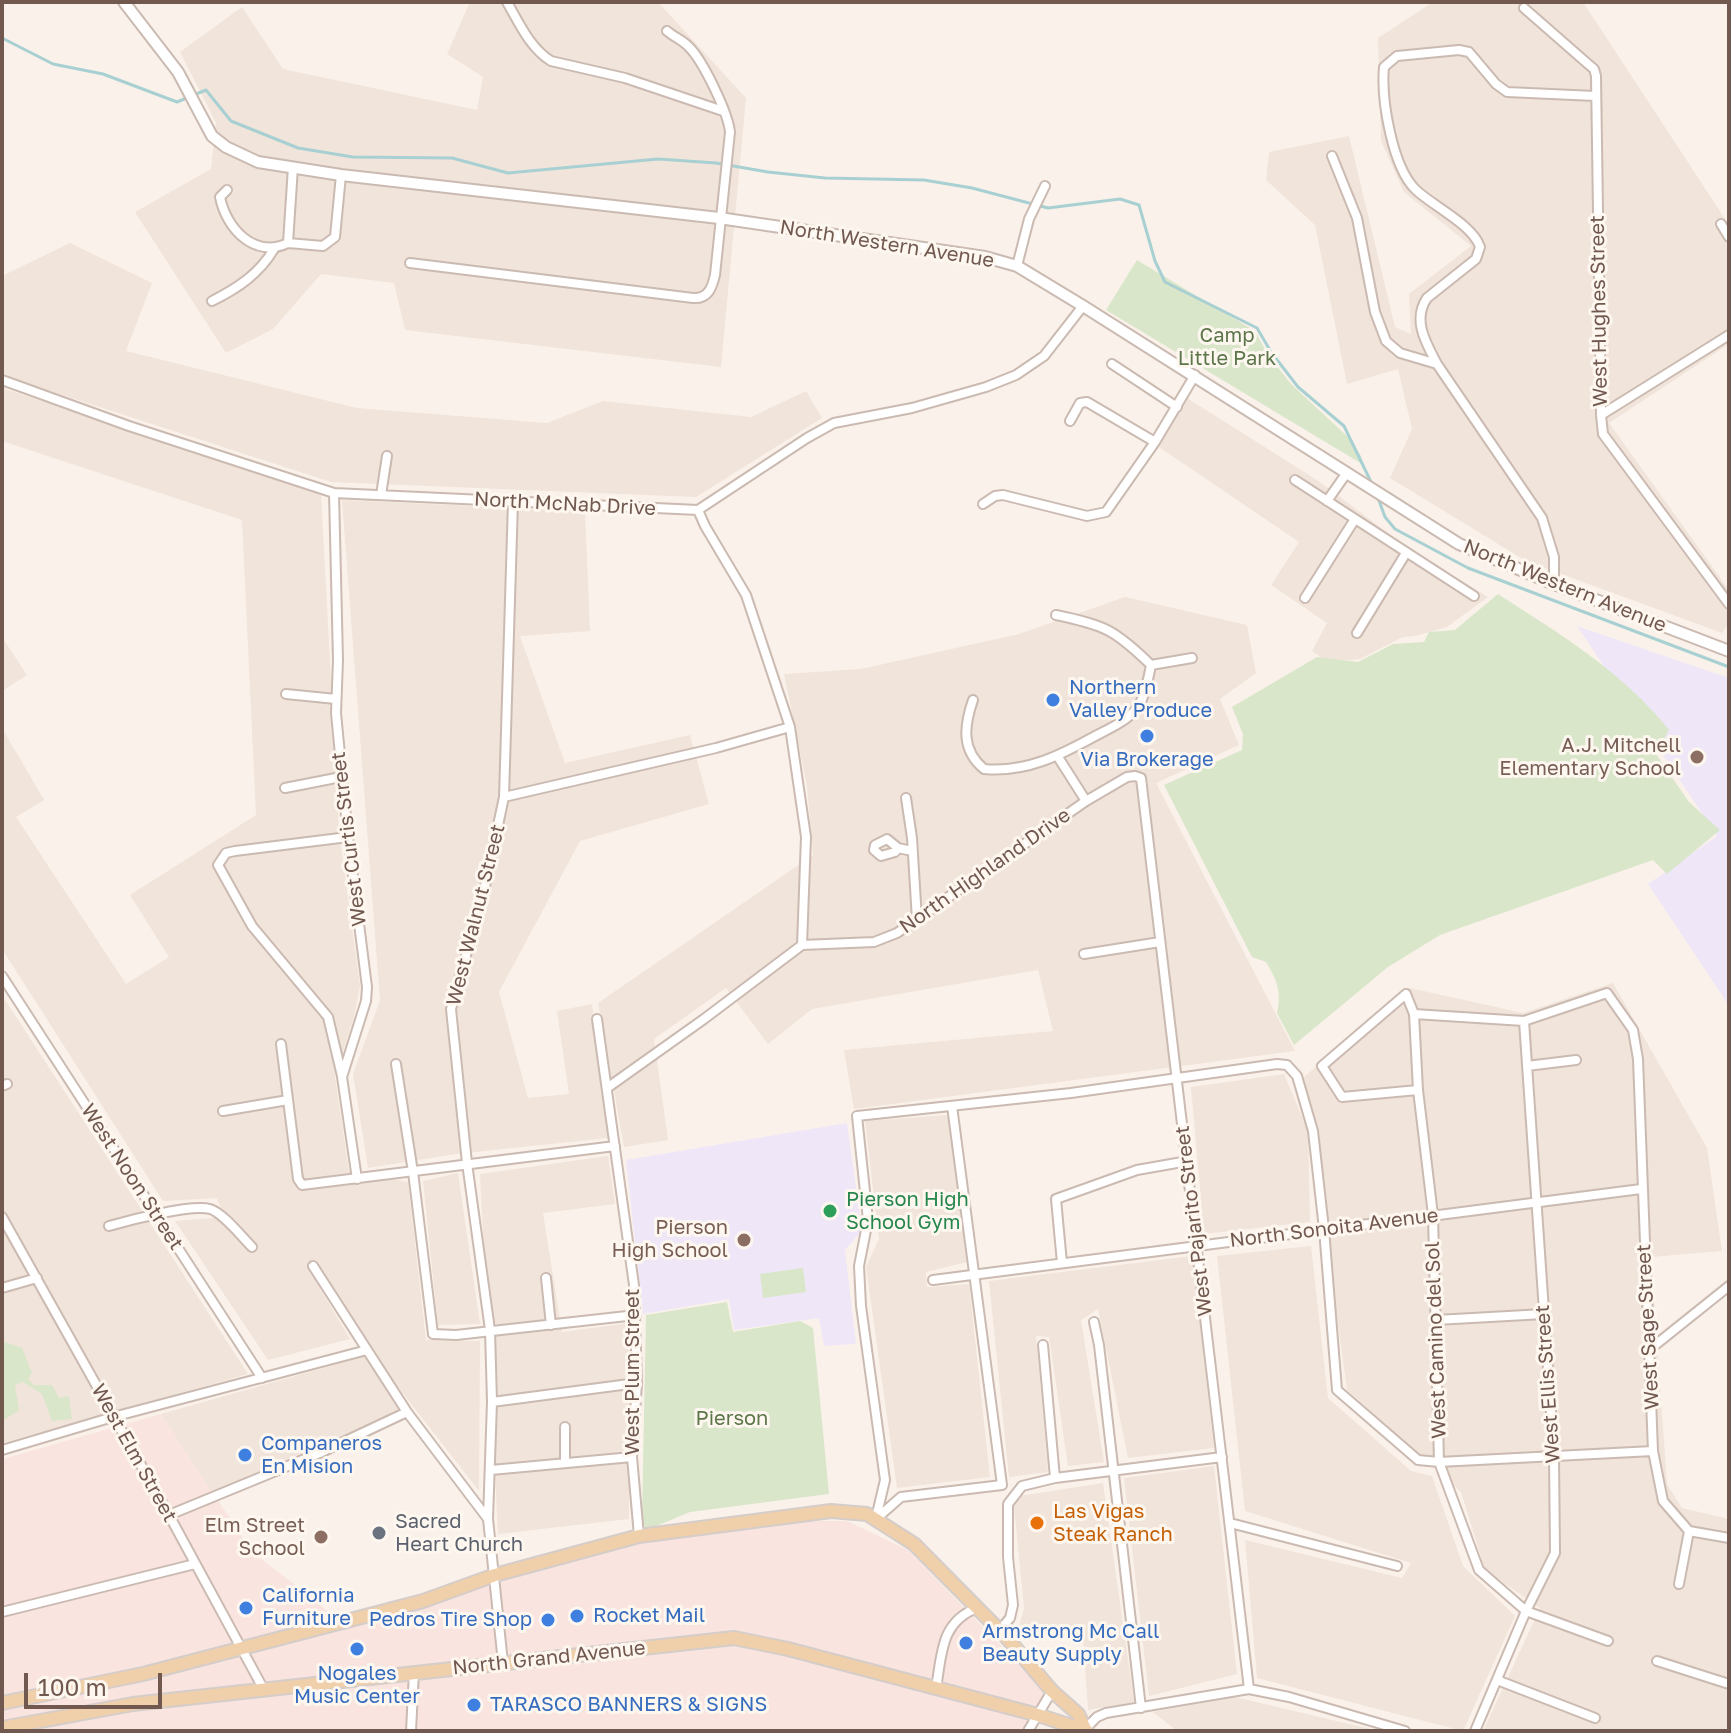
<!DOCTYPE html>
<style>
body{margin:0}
#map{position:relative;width:1731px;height:1733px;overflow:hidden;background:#faf2ea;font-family:"Golos Text",sans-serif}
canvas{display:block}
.frame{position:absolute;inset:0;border:4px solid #725950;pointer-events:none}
.scale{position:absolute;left:24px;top:1673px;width:138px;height:36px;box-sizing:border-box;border:4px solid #725950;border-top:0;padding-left:10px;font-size:24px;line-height:28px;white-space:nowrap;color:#725950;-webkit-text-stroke:6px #fdf7f0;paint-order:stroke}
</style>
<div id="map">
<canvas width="1731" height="1733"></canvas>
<div class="frame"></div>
<div class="scale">100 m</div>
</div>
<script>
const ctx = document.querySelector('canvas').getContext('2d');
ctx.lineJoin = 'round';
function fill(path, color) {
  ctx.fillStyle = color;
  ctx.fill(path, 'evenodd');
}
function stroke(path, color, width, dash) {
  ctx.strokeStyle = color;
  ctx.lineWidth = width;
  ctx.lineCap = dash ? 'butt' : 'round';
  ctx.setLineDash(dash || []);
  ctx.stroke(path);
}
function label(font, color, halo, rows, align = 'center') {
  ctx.font = font + ' "Golos Text",sans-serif';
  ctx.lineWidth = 6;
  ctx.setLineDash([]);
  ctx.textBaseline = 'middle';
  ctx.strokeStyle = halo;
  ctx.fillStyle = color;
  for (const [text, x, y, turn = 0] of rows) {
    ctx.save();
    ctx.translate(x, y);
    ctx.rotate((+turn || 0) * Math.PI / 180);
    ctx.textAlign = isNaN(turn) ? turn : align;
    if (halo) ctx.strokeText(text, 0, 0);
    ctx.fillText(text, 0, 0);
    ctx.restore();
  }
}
fill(new Path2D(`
 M470 2H658L746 98 721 367 405 330 394 283 321 274 273 329 226 353 135 212 211 169 216 123 180 52 242 7 283 69 477 110 483 77 447 54Z
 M1433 2H1583L1729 225V344L1609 423 1729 590V623L1722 633 1526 561 1390 478 1412 429 1398 369 1347 384 1315 225 1266 180 1269 152 1349 136 1395 327 1411 334 1409 294 1471 246 1404 192 1381 141 1378 38Z
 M70 243 152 283 126 351 357 408 547 423 603 401 751 417 806 391 822 418 696 497 331 482 16 380 2 372V276Z
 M2 388 321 493 339 831 360 986 354 1017 335 1077 349 1171 408 1182 426 1340 480 1341 479 1491 316 1282 350 1339 268 1360 175 1221 224 1217 217 1198 163 1201 2 949V728L44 800 16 817 126 984 169 957 130 895 256 815 242 520 2 441Z
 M1187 398 1317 480 1403 544 1488 597 1447 627 1415 636 1403 637 1360 659 1328 662 1312 651 1327 623 1271 585 1299 542 1159 447Z
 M342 500 585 511 590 631 520 636 565 763 690 735 709 804 580 841 499 992 528 1098 569 1094 557 1011 592 1004 608 1138 456 1154 368 1168 353 1074 380 1000Z
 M1125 597 1247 625 1256 673 1220 699 1239 745 1156 783 1295 1051 854 1109 844 1050 1053 1031 1038 970 812 1009 768 1044 726 988 654 1039 668 1140 624 1147 598 1003 813 855 807 786 784 674 861 669 1019 634Z
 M2 637 27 675 2 691Z
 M1613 983 1707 1148 1722 1251 1651 1257 1667 1484 1682 1508 1729 1519V1731H1483L1540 1608 1485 1570 1461 1492 1347 1390 1304 1077 1410 988 1523 1013Z
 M2 995 248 1374 2 1443Z
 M1284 1074 1308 1131 1310 1222 1204 1234 1191 1087Z
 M948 1115 967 1262 926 1272 927 1287 969 1284 990 1477 897 1488 866 1267 879 1239 865 1121Z
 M608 1156 615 1204 543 1213 562 1332 629 1323V1519L498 1534 480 1174Z
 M458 1173 480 1324 438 1325 423 1181Z
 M1311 1246 1328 1398 1411 1471 1432 1476 1463 1566 1515 1616 1463 1731 1257 1678 1245 1540 1402 1578 1411 1563 1245 1511 1217 1256Z
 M1192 1256 1214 1448 1128 1458 1098 1309 1081 1320 1104 1462 1068 1466 1049 1337 1036 1336 1048 1472 1009 1477 989 1281Z
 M366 1356 401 1410 213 1494 161 1414Z
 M1214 1466 1237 1674 1149 1696 1124 1478Z
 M1103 1483 1134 1702 1088 1710 1083 1638 1017 1635 1024 1608 1013 1497Z
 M1235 1697 1379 1731H1177L1153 1712Z`), '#f1e4da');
fill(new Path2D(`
 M161 1414 252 1552 319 1603 345 1629 519 1571 609 1549 777 1521H847L908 1550 1046 1692 1023 1731H2V1459Z`), '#f9e4e0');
fill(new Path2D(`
 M1577 626 1729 678V1006L1648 884 1717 836Z
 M847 1123 862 1231 845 1250 856 1344 824 1346 819 1318 734 1330 729 1299 643 1314 626 1160Z`), '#efe7f7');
fill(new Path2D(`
 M1137 260 1255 331 1268 355 1291 384 1348 437 1361 456 1362 464 1106 310Z
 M1498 594C1560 634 1623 672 1669 730L1656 754 1689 802 1720 830 1667 874 1653 860 1440 935 1388 967 1294 1045 1277 1013C1282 993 1277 980 1266 962L1252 957 1164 785 1242 750 1243 734 1232 707 1317 657 1358 662 1393 644 1424 642 1429 632 1455 630Z
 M803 1268 806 1292 763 1298 760 1274Z
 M727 1302 733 1332 800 1321 813 1328 829 1494 690 1512 649 1529 644 1526 642 1517 646 1315Z
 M2 1341 22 1348 32 1373 28 1379 34 1385H52L59 1398 69 1396 72 1419 52 1421 42 1394 23 1382 15 1385 19 1410 4 1420 2 1414Z`), '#d9e6ca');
stroke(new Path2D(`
 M2 38 53 64 103 74 177 102 206 90 231 121 298 148 353 157 452 158 508 173 658 159 716 163 768 172 825 178 924 180 972 188 1048 208 1120 199 1139 205 1155 261 1165 282 1257 328 1271 352 1298 387 1344 426 1372 484
 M1377 495 1385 517 1395 529 1468 568 1729 667`), '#a8d0d2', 3);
const minor = new Path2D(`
 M507 2C519 23 530 48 551 61L625 78 723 111
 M1524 8 1588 64 1594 69 1596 76 1601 415 1603 434 1729 604
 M1332 156 1357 218 1375 312 1386 341 1400 353 1437 364 1542 518 1554 557V584
 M293 167 288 243 323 246 335 237 341 175
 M227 190 220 197C226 228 254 259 288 243
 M1721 224 1729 237
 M410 263 693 298C708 299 712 288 715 275L730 132C728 113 703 60 688 46 682 40 674 37 667 31
 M1017 266 1029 219 1045 186
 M212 301C238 288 259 274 274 249
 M1112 364 1177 407
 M1437 364C1426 343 1412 320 1427 298L1476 259 1480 247C1473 225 1433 206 1416 190 1392 167 1381 99 1384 67L1397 56 1459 50 1469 52 1496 84 1507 92 1595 96
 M2 380 129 426 334 493 698 510 807 438 834 423 912 408 986 387 1016 375 1044 356 1083 306
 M1601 415 1729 335
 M1070 421 1080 403 1087 402 1155 442
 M1295 480 1474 596
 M334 493 338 660 336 713 348 837 367 987 366 1001 342 1077 357 1179
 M381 495 387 456
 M1327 501 1346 474
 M983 504 995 496 1003 495 1087 516 1106 512 1155 442 1195 375
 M698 510 705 526 746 595 790 727 806 837 802 945
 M1305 598 1355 519
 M1357 633 1406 553
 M1151 665 1192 658
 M286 694 336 699
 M973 700C964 726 961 750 984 769 1026 773 1061 755 1097 735 1111 728 1128 720 1138 707 1146 694 1148 679 1151 665 1115 630 1105 625 1056 615
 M1058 757 1086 801
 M285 788 341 777
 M504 797 716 748 790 727
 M906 798 912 838 917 920
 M898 848 895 852 881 856 874 850 875 845 887 839 898 848 912 851
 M1084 954 1160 942
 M2 976 262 1378
 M1414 1014 1524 1021 1607 993 1633 1030 1638 1059 1653 1451 1663 1501 1689 1531 1679 1584
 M597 1019 634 1285 637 1383 632 1457 639 1536
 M281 1044 298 1179 302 1185 615 1146
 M396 1064 413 1172 433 1334 456 1335 636 1315
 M1527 1066 1576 1060
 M342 1076 328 1017 252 926 218 865 226 853 235 851 348 837
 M2 1086 7 1084
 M607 1088 704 1019 802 945 874 942 897 933 1086 801 1127 777 1135 776 1141 778 1249 1689
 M1418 1090 1342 1097 1322 1066 1406 994 1414 1014 1418 1090 1433 1215 1439 1462 1479 1570 1526 1611 1608 1641
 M223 1111 288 1100
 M2 1217 169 1515 264 1690
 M109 1226C130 1220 191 1204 210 1209 222 1212 242 1237 252 1247
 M1062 1263 1056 1199 1137 1170 1188 1161
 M313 1266 407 1412 488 1519 503 1663
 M546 1278 551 1325
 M933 1280 1641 1189
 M2 1288 37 1278
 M1436 1320 1544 1314
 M1094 1322 1099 1345 1141 1708
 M1043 1345 1055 1478
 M1649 1350 1729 1286
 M492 1402 637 1383
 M2 1450 113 1417 367 1350
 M565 1462V1427
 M491 1470 632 1457
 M169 1515 322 1452 407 1412
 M876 1518 885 1480 861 1306 859 1266 868 1220 857 1116 1071 1093 1277 1064 1287 1065 1297 1076 1313 1131 1324 1229 1337 1390 1418 1460 1439 1462 1653 1451
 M877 1518 901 1497 1002 1485 952 1106
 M488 1519 492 1402 490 1330 467 1163 451 1009 484 891 504 797 513 501
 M1230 1523 1397 1566
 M1689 1531 1729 1538
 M2 1612 195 1564
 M999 1631 1010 1618 1013 1605 1008 1557V1504L1022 1486 1055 1478 1222 1457
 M1657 1661 1729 1684
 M1497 1680 1595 1718
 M936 1688C942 1655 940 1622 977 1608
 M1085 1729 1097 1717 1106 1713 1249 1689 1289 1697 1405 1731
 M411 1731 414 1672
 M1028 1731 1052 1691
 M1475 1731 1526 1611 1555 1553 1554 1456 1524 1021`);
const tertiary = new Path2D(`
 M124 2 178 72 212 136 226 147 258 162 341 175 719 218 985 257 1017 266 1083 306 1459 544 1554 584 1729 651`);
const primary = new Path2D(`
 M2 1703 143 1674 423 1601 495 1575 639 1536 831 1511 867 1514 914 1544 1007 1638 1052 1691 1078 1714 1085 1729
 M2 1728 133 1704 734 1638 788 1649 1038 1715 1087 1731`);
stroke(minor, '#cbbab1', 12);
stroke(tertiary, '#cbbab1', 14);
stroke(primary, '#d5cdca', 16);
stroke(minor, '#fff', 8);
stroke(tertiary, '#fff', 10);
stroke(primary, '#f0cfab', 12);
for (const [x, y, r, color] of [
 [1053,700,8,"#3f7fe0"],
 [1147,736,8,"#3f7fe0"],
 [1697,757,8,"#8d6e63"],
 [830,1211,8,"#2e9e5b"],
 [744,1240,8,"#8d6e63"],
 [245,1455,8,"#3f7fe0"],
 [1037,1523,8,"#e8710a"],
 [379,1533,8,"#6b7280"],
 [321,1537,8,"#8d6e63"],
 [246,1608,8,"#3f7fe0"],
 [577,1616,8,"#3f7fe0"],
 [548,1620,8,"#3f7fe0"],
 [966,1643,8,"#3f7fe0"],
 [357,1649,8,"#3f7fe0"],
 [474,1705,8,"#3f7fe0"]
]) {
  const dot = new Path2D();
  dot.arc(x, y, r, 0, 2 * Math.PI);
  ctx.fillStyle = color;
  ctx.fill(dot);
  stroke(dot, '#fdf7f0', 3);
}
label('20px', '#725950', '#fdf7f0', [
 ["North Western Avenue",887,244,9],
 ["West Hughes Street",1599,311,-91],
 ["North McNab Drive",565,504,3],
 ["North Western Avenue",1565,586,22],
 ["West Curtis Street",349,839,-97],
 ["North Highland Drive",985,871,-35],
 ["West Walnut Street",476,915,-76],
 ["West Noon Street",132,1177,57],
 ["West Pajarito Street",1194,1221,-97],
 ["North Sonoita Avenue",1334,1228,-7],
 ["West Sage Street",1648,1327,-93],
 ["West Camino del Sol",1436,1340,-92],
 ["West Plum Street",633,1372,-90],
 ["West Ellis Street",1548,1384,-94],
 ["West Elm Street",134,1453,61],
 ["North Grand Avenue",549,1658,-6]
]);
label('20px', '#5c764a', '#fdf7f0', [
 ["Camp",1227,336],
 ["Little Park",1227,359],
 ["Pierson",732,1419]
]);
label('20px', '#366cbe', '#fdf7f0', [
 ["Northern",1069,688],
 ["Valley Produce",1069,711],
 ["Via Brokerage",1147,760,"center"],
 ["Companeros",261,1444],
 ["En Mision",261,1467],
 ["California",262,1596],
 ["Furniture",262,1619],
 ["Rocket Mail",593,1616],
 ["Pedros Tire Shop",532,1620,"right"],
 ["Armstrong Mc Call",982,1632],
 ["Beauty Supply",982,1655],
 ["Nogales",357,1674,"center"],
 ["Music Center",357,1697,"center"],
 ["TARASCO BANNERS & SIGNS",490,1705]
], 'left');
label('20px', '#785e54', '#fdf7f0', [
 ["A.J. Mitchell",1681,746],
 ["Elementary School",1681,769],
 ["Pierson",728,1228],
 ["High School",728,1251],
 ["Elm Street",305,1526],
 ["School",305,1549]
], 'right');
label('20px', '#27864d', '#fdf7f0', [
 ["Pierson High",846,1200],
 ["School Gym",846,1223]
], 'left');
label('20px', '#c56008', '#fdf7f0', [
 ["Las Vigas",1053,1512],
 ["Steak Ranch",1053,1535]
], 'left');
label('20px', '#5b616d', '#fdf7f0', [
 ["Sacred",395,1522],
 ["Heart Church",395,1545]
], 'left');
</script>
